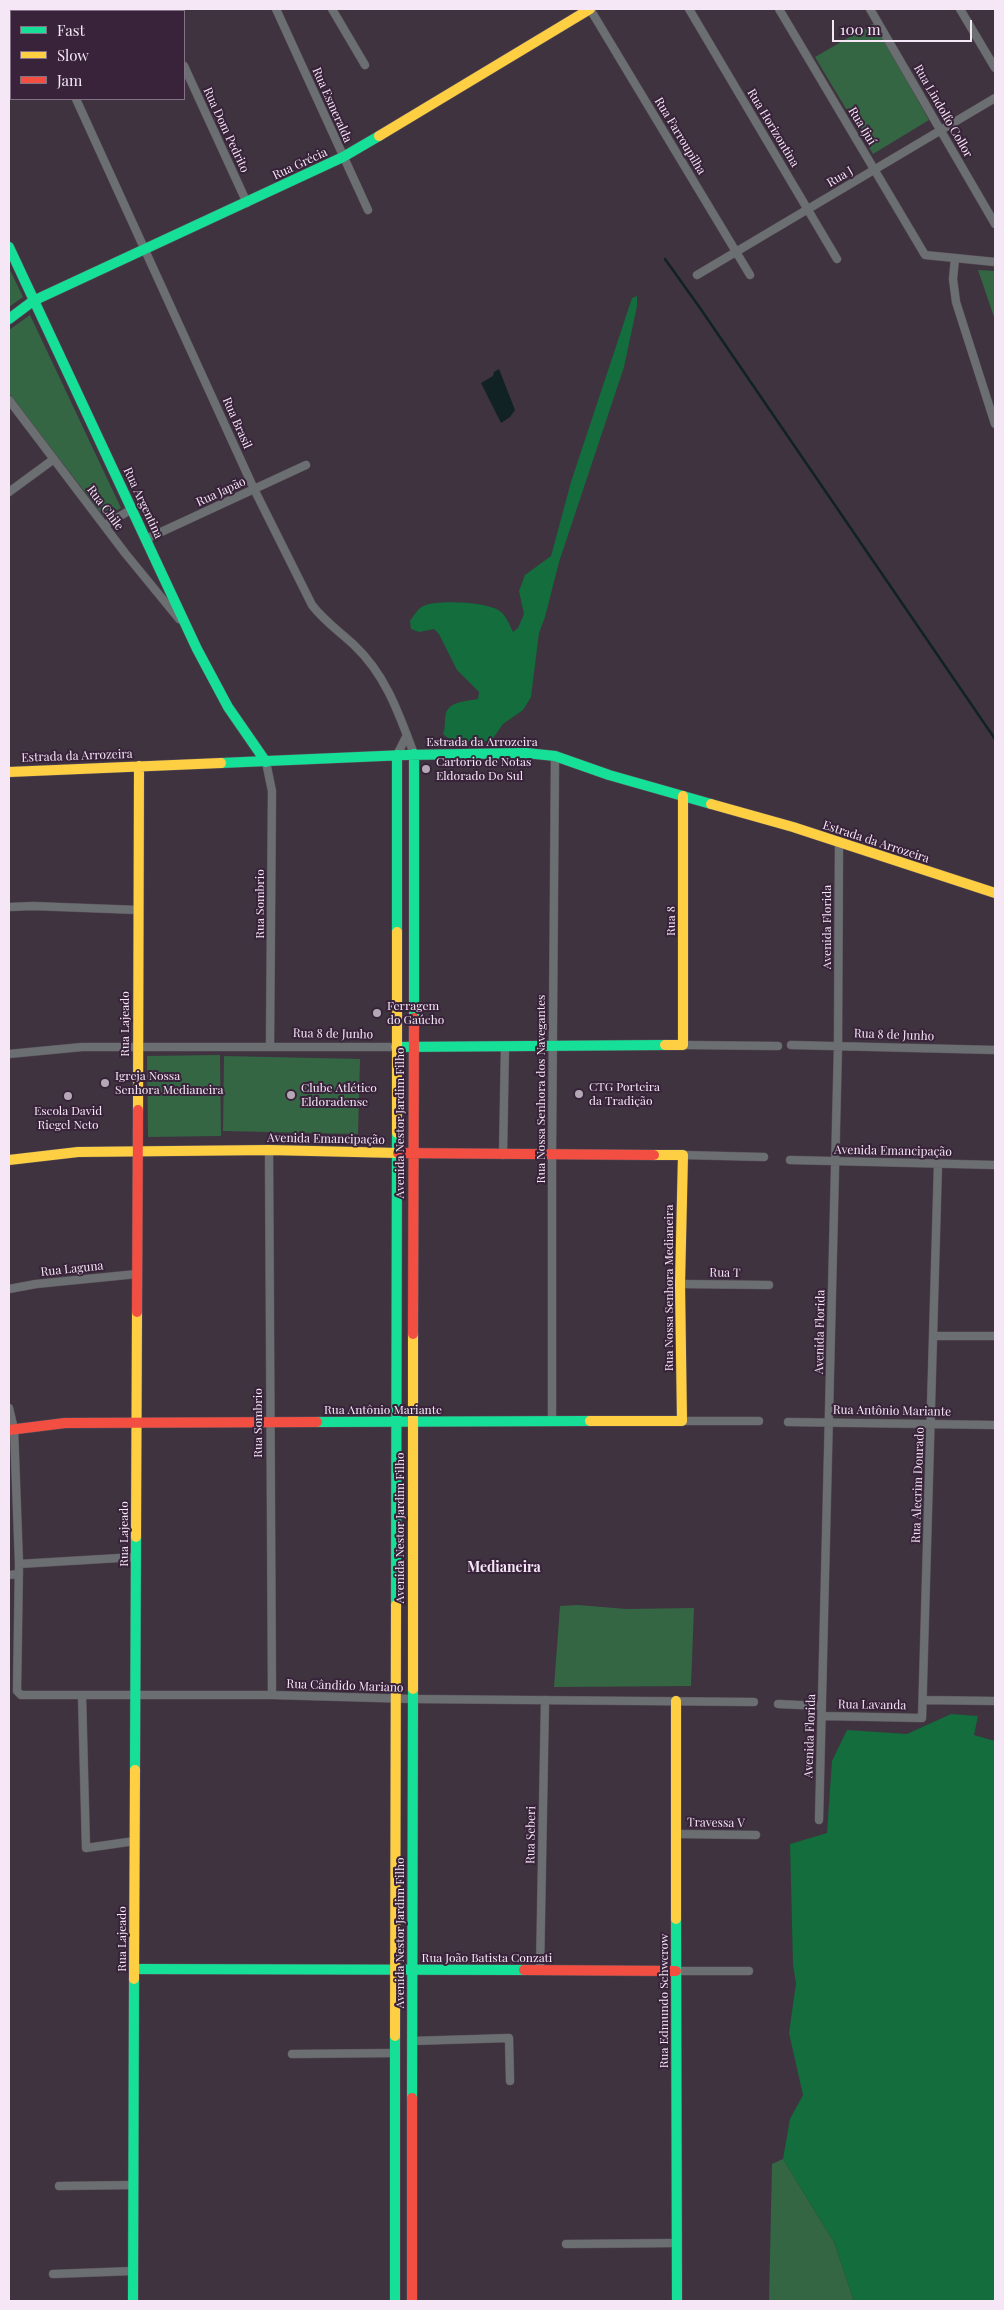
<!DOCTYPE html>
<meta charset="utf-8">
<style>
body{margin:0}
#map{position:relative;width:1004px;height:2310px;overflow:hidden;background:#3e333f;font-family:"Playfair Display",serif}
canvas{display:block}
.frame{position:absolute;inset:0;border:10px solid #f5e7f6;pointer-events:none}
.legend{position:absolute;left:10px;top:10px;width:175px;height:90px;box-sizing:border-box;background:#38233a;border:1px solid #847185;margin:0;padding:6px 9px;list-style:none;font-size:15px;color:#f5e7f6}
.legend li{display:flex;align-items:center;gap:10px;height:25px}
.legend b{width:25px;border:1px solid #847185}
.scale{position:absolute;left:832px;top:20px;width:140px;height:22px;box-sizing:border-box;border:2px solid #f5e7f6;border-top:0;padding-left:6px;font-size:15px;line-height:18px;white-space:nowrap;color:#f5e7f6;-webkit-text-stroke:4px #38233a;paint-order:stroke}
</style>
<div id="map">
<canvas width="1004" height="2310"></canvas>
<div class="frame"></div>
<ul class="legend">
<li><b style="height:6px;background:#16e098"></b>Fast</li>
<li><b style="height:6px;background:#ffcf43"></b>Slow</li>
<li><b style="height:6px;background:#f24e42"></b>Jam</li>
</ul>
<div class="scale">100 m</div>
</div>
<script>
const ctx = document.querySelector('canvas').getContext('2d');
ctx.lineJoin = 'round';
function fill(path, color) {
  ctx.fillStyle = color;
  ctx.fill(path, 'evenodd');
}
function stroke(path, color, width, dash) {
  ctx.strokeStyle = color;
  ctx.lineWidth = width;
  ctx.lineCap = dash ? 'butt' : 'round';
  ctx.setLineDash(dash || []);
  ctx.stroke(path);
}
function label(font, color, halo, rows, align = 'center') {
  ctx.font = font + ' "Playfair Display",serif';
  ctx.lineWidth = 4;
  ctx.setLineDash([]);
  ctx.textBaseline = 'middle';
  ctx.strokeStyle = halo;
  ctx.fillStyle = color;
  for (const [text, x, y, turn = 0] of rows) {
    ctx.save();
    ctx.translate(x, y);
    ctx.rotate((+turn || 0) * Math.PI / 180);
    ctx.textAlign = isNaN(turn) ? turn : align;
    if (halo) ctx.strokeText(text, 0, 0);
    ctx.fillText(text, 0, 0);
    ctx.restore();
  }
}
fill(new Path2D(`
 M874 23 929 120 873 154 815 57Z
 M9 268 23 297 9 307Z
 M978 270 995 271V320Z
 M30 315 121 508 104 517 9 393V330Z
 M220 1055 221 1136 148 1137 147 1056Z
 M224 1056 360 1059 358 1134 223 1131Z
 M578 1605 626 1609 694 1608 691 1686 554 1687 560 1606Z
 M783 2159 834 2242 854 2301H769L772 2164Z`), '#346644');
fill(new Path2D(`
 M637 296V306L624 367 559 562 545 617 539 633 531 697 523 710 503 724 491 741 453 742 443 734C446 727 444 720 446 713 450 701 468 701 478 699L479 692 457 670 439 634 434 629 419 632 411 629 410 621C414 616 418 607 426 605 440 600 490 602 501 612 506 616 510 626 513 632L518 628 524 614 519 591 525 575 551 556 571 482 632 298Z
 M951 1714 978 1716 974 1735 995 1741V2301H854L834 2242 783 2159 790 2119 803 2095 789 2033 796 1983 793 1965 790 1844 827 1833 832 1761 847 1730 907 1734Z`), '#136d3c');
fill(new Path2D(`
 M499 369 515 410 510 417 501 423 481 383 493 376 494 372Z`), '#112225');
stroke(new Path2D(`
 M665 259 700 308 995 739`), '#112225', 2.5);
const street = new Path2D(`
 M34 9 36 11
 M157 9 158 11
 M276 9 368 210
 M332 9 365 65
 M590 9 750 275
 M689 9 837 259
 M779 9 925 255 995 262
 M870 9 995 224
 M960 9 995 68
 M184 66 247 203
 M76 99 254 489 312 605C324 621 339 631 354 645 386 675 399 714 414 754
 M955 258 953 279 956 302 995 424
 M697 275 995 98
 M9 400 125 553 179 619
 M9 492 54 459
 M105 525 132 509
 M146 539 306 465
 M397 755 407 735
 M266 762 272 791 270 1046
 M9 907 33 906 138 910
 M683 1045 778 1046
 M791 1045 995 1050
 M9 1054 82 1047H396
 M269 1150 272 1695
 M503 1155 505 1046
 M683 1155 764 1157
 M790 1160 995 1165
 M680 1284 769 1285
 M9 1289 36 1284 137 1274
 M934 1336H995
 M9 1408 14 1429 19 1564 17 1691 21 1695H272L413 1699 754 1702
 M682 1421H759
 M552 1422V1155L555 756
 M788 1422 995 1425
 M19 1564 136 1557
 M9 1575 19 1574
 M82 1696 86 1848 135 1841
 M923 1700 995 1701
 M778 1704 822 1706
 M822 1716 922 1718 938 1164
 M819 1820 838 1046 839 843
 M676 1834 756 1835
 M540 1970 545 1700
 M676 1971H749
 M412 2041 509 2038 510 2081
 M292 2054 396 2053
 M59 2186 134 2185
 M566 2244 677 2243
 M53 2274 133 2271`);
const fast = new Path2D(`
 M9 247 197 649 228 707 266 762
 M9 319 33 301 343 157 379 136
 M221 763 405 755 526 753 555 756 609 775 711 804
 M397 932V755
 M414 1018V754
 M396 1047 665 1045
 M317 1422 590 1421
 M396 1605 397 1133
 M135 1770 136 1537
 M676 1919 677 2301
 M135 1969 524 1970
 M412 2098 413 1689
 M133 2301 134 1979
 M395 2301V2036`);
const slow = new Path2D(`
 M379 136 590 9
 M9 772 221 763
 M711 804 793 827 995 893
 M665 1045H683V796
 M138 1110 139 766
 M397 1133V932
 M9 1160 78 1152 269 1150 398 1153
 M590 1421H682L680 1284 683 1155H654
 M136 1537 137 1312
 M413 1689V1334
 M676 1701V1919
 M134 1979 135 1770
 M395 2036 396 1605`);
const jam = new Path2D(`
 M398 1153 654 1155
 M137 1312 138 1110
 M413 1334 414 1018
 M9 1430 65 1423 317 1422
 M524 1970 676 1971
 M412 2301V2098`);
stroke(street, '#5a515b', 9);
stroke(fast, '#5a515b', 11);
stroke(slow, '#5a515b', 11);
stroke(jam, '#5a515b', 11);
stroke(street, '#6b6f72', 8);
stroke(fast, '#16e098', 10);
stroke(slow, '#ffcf43', 10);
stroke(jam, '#f24e42', 10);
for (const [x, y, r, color] of [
 [426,769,5,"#b5a8b6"],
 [377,1013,5,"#b5a8b6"],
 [105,1083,5,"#b5a8b6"],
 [579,1094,5,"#b5a8b6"],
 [291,1095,5,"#b5a8b6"],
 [68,1096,5,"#b5a8b6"]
]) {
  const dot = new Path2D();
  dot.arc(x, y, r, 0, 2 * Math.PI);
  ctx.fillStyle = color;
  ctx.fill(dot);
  stroke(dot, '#38233a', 2);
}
label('12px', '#f5e7f6', '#38233a', [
 ["Rua Esmeralda",332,105,66],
 ["Rua Lindolfo Collor",943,111,60],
 ["Rua Ijuí",862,126,59],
 ["Rua Horizontina",773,128,59],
 ["Rua Dom Pedrito",226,130,65],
 ["Rua Farroupilha",680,136,59],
 ["Rua Grécia",300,164,-25],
 ["Rua J",840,177,-31],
 ["Rua Brasil",237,423,66],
 ["Rua Japão",221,492,-25],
 ["Rua Argentina",143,503,65],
 ["Rua Chile",105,508,53],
 ["Estrada da Arrozeira",482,742],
 ["Estrada da Arrozeira",77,756,-2],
 ["Estrada da Arrozeira",876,842,18],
 ["Rua Sombrio",260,904,-90],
 ["Rua 8",671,921,-90],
 ["Avenida Florida",827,927,-90],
 ["Rua Lajeado",125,1024,-90],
 ["Rua 8 de Junho",333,1034,1],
 ["Rua 8 de Junho",894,1035,2],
 ["Rua Nossa Senhora dos Navegantes",541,1089,-90],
 ["Avenida Nestor Jardim Filho",400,1123,-90],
 ["Avenida Emancipação",326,1139,1],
 ["Avenida Emancipação",893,1151,1],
 ["Rua Laguna",72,1269,-6],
 ["Rua T",725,1273,1],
 ["Rua Nossa Senhora Medianeira",669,1288,-90],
 ["Avenida Florida",820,1332,-89],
 ["Rua Antônio Mariante",383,1410],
 ["Rua Antônio Mariante",892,1411,1],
 ["Rua Sombrio",258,1423,-90],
 ["Rua Alecrim Dourado",918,1485,-88],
 ["Avenida Nestor Jardim Filho",400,1528,-90],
 ["Rua Lajeado",124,1534,-90],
 ["Rua Cândido Mariano",345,1686,2],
 ["Rua Lavanda",872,1705,1],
 ["Avenida Florida",810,1736,-88],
 ["Travessa V",716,1823,1],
 ["Rua Seberi",531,1835,-89],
 ["Avenida Nestor Jardim Filho",400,1933,-90],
 ["Rua Lajeado",122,1939,-90],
 ["Rua João Batista Conzati",487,1958],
 ["Rua Edmundo Schwcrow",664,2001,-90]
]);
label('12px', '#f5e7f6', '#38233a', [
 ["Cartorio de Notas",436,762],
 ["Eldorado Do Sul",436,776],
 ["Ferragem",387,1006],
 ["do Gaúcho",387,1020],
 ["Igreja Nossa",115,1076],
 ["Senhora Medianeira",115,1090],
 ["CTG Porteira",589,1087],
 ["da Tradição",589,1101],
 ["Clube Atlético",301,1088],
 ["Eldoradense",301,1102],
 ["Escola David",68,1111,"center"],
 ["Riegel Neto",68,1125,"center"]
], 'left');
label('bold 14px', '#f5e7f6', '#38233a', [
 ["Medianeira",504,1568]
]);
</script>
